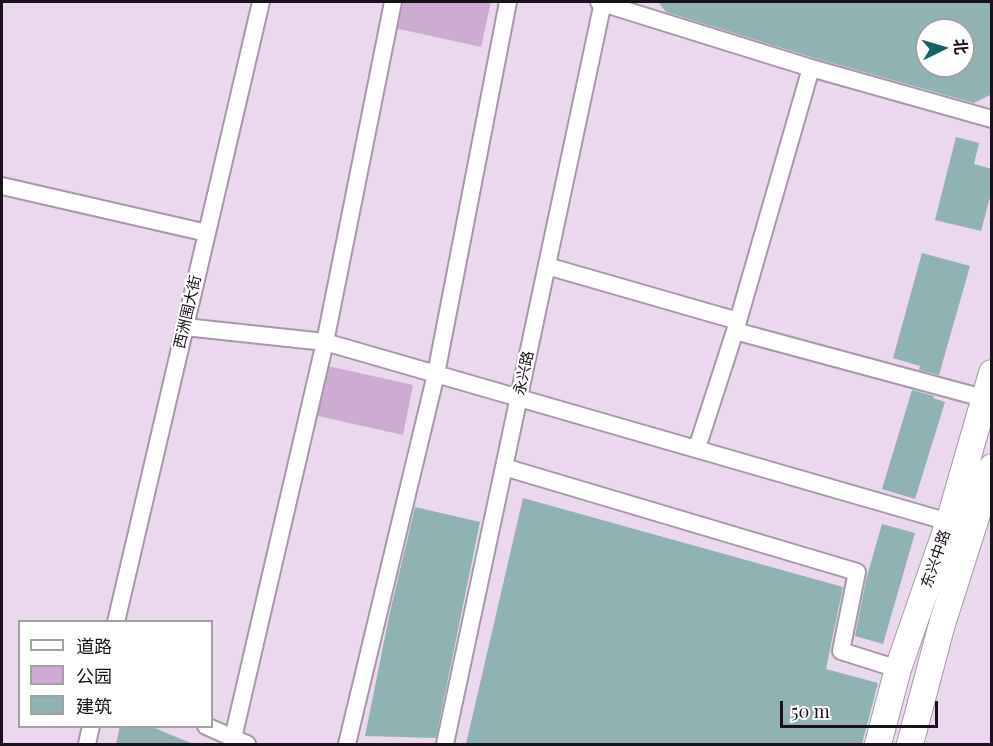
<!DOCTYPE html>
<meta charset="utf-8">
<style>
body{margin:0}
#map{position:relative;width:993px;height:746px;overflow:hidden;background:#ebd7ee;font-family:"Playfair Display","Noto Sans SC",serif}
canvas{display:block}
.frame{position:absolute;inset:0;border:3px solid #19121a;pointer-events:none}
.legend{position:absolute;left:18px;top:620px;width:195px;height:108px;box-sizing:border-box;background:#fff;border:2px solid #a3a0a3;margin:0;padding:8px 10px;list-style:none;font-size:18px;color:#19121a}
.legend li{display:flex;align-items:center;gap:12px;height:30px}
.legend b{width:30px;border:2px solid #a3a0a3}
.north{position:absolute;left:915px;top:18px;width:60px;height:60px;box-sizing:border-box;background:#fff;border:2px solid #a3a0a3;border-radius:50%;rotate:85deg;font-size:16px;font-weight:700;line-height:24px;text-align:center;color:#19121a}
.north::after{content:'';display:block;margin:auto;width:21px;height:27px;background:#136365;clip-path:polygon(50% 0,100% 100%,50% 72%,0 100%)}
.scale{position:absolute;left:780px;top:701px;width:158px;height:27px;box-sizing:border-box;border:3px solid #19121a;border-top:0;padding-left:8px;font-size:18px;line-height:21px;white-space:nowrap;color:#19121a;-webkit-text-stroke:4px #fff;paint-order:stroke}
</style>
<div id="map">
<canvas width="993" height="746"></canvas>
<div class="frame"></div>
<ul class="legend">
<li><b style="height:8px;background:#fff"></b>道路</li>
<li><b style="height:16px;background:#cdabd3"></b>公园</li>
<li><b style="height:16px;background:#8fb2b3"></b>建筑</li>
</ul>
<div class="north">北</div>
<div class="scale">50 m</div>
</div>
<script>
const ctx = document.querySelector('canvas').getContext('2d');
ctx.lineJoin = 'round';
function fill(path, color) {
  ctx.fillStyle = color;
  ctx.fill(path, 'evenodd');
}
function stroke(path, color, width, dash) {
  ctx.strokeStyle = color;
  ctx.lineWidth = width;
  ctx.lineCap = dash ? 'butt' : 'round';
  ctx.setLineDash(dash || []);
  ctx.stroke(path);
}
function label(font, color, halo, rows, align = 'center') {
  ctx.font = font + ' "Playfair Display","Noto Sans SC",serif';
  ctx.lineWidth = 4.5;
  ctx.setLineDash([]);
  ctx.textBaseline = 'middle';
  ctx.strokeStyle = halo;
  ctx.fillStyle = color;
  for (const [text, x, y, turn = 0] of rows) {
    ctx.save();
    ctx.translate(x, y);
    ctx.rotate((+turn || 0) * Math.PI / 180);
    ctx.textAlign = isNaN(turn) ? turn : align;
    if (halo) ctx.strokeText(text, 0, 0);
    ctx.fillText(text, 0, 0);
    ctx.restore();
  }
}
fill(new Path2D(`
 M396 2H491L481 47 390 27Z
 M319 364 413 385 403 435 309 414Z`), '#cdabd3');
fill(new Path2D(`
 M658 2H992V94L974 103 814 58 666 12ZM927 30H963V66H927Z
 M956 137 979 143 974 164 992 169V190L981 231 935 220Z
 M922 253 970 266 939 375 919 370 920 366 893 358Z
 M912 390 934 396 933 398 945 402 915 499 882 489Z
 M523 498 843 587 826 669 878 683 862 744H466Z
 M415 507 480 522 436 738 365 736 390 612Z
 M882 524 915 533 883 644 855 636 866 580Z
 M120 726H150L193 744H116Z`), '#8fb2b3');
const minor = new Path2D(`
 M599 2 811 68 992 119
 M2 186 207 233
 M547 266 738 321 735 331 983 398
 M738 321 811 68
 M185 327 325 342 949 522
 M697 448 735 331
 M504 467 857 572 841 651 898 669
 M116 622 261 2
 M206 726 247 744
 M233 738 325 342 393 2
 M87 744 91 726
 M347 744 436 374 508 2
 M445 744 603 2`);
const primary = new Path2D(`
 M878 744 898 669 949 522 992 373
 M910 744 942 624 992 467`);
stroke(minor, '#a996ac', 20);
stroke(primary, '#a996ac', 28);
stroke(minor, '#fff', 16);
stroke(primary, '#fff', 26);
label('15px', '#19121a', '#fff', [
 ["西洲围大街",188,312,-77],
 ["永兴路",524,373,-78],
 ["东兴中路",936,559,-71]
]);
</script>
